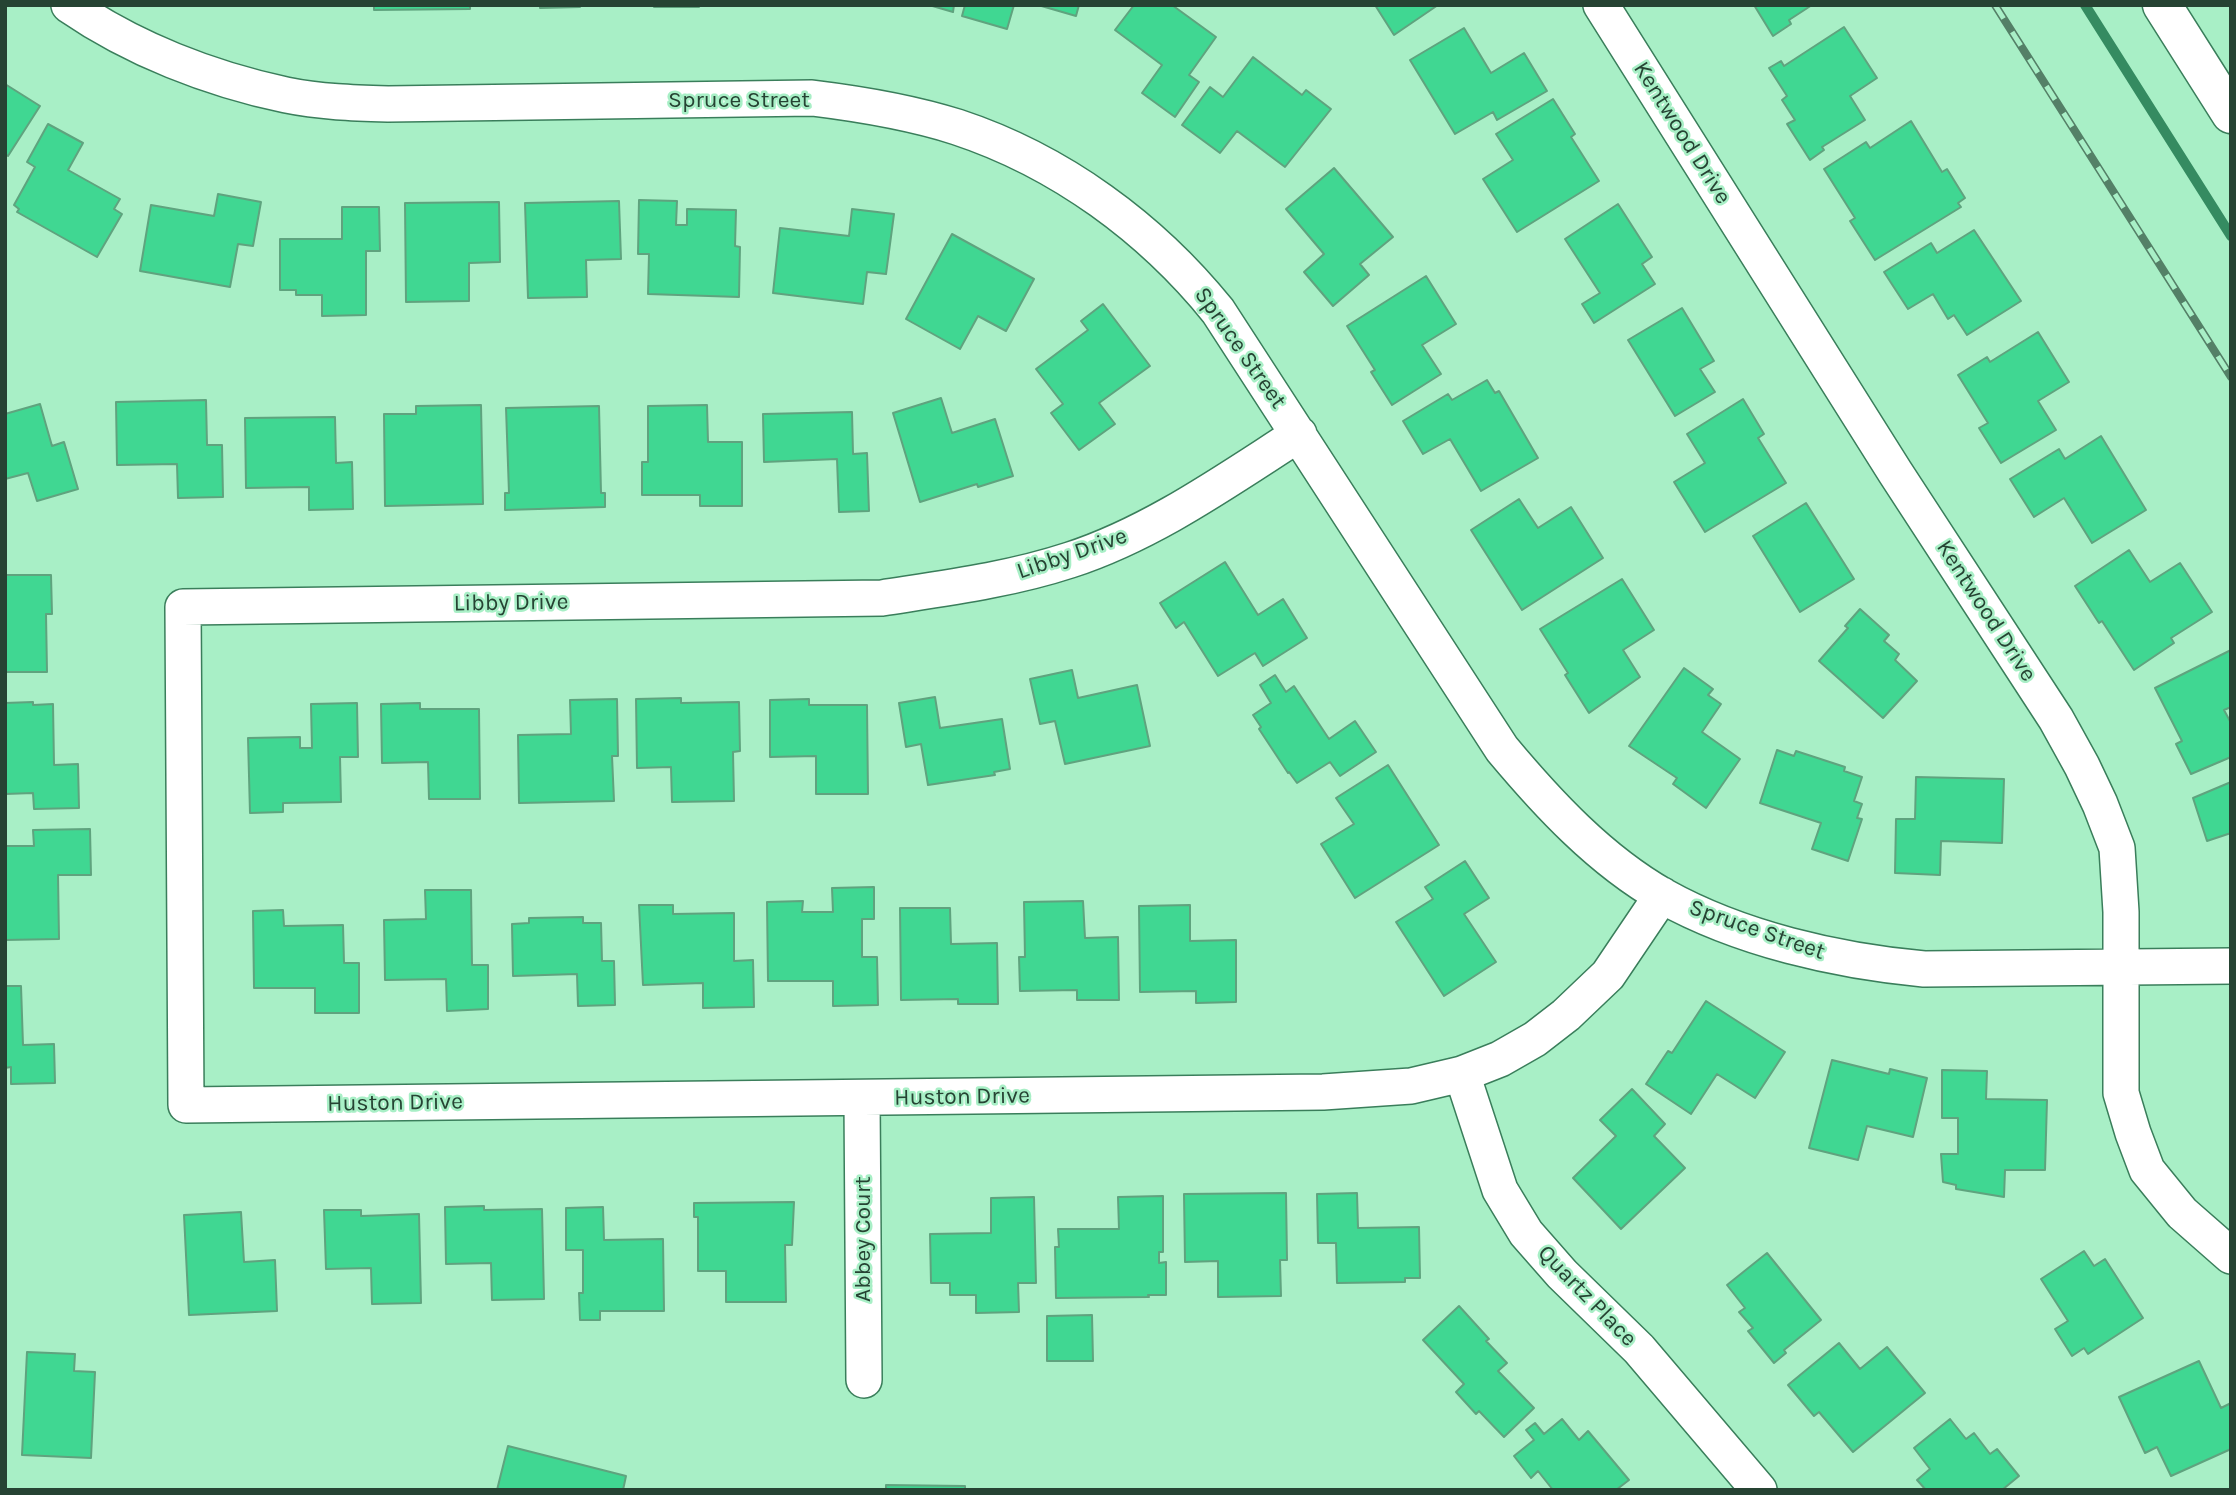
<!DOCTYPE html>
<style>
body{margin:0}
#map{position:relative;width:2236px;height:1495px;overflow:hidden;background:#a8efc6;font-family:Karla,sans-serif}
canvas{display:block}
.frame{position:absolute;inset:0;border:7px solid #264333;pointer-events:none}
</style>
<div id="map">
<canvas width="2236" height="1495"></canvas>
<div class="frame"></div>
</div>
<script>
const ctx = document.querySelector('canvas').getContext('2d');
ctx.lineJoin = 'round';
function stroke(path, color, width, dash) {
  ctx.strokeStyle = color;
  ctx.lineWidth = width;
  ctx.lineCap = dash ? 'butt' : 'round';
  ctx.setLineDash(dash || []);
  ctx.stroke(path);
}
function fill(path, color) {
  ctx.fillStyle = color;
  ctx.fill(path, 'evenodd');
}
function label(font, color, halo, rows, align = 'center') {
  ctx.font = font + ' Karla,sans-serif';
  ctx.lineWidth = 5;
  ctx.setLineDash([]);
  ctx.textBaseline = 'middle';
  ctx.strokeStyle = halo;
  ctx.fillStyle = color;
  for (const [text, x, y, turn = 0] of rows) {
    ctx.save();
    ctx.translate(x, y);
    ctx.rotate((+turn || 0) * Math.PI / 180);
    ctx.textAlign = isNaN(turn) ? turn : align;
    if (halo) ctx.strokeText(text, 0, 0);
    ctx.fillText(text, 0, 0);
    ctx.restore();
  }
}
stroke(new Path2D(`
 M2085 5 2231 236`), '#358b61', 10);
const building = new Path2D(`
 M374 5H470V9L374 10Z
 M540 5H580V7L540 8Z
 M654 5H699V7H654Z
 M929 5H954L953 12Z
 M965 5H1014L1007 29 962 16Z
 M1038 5H1079L1076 16Z
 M1134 5H1172L1216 37 1189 75 1199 82 1175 117 1142 93 1162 65 1115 30Z
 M1375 5H1438L1394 35Z
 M1754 5H1812L1789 20 1791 24 1773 36Z
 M1844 27 1877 78 1850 96 1865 120 1822 147 1824 150 1810 160 1787 124 1795 120 1782 100 1787 96 1769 68 1781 61 1784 66Z
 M1464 28 1491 73 1524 53 1547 91 1497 120 1493 112 1455 134 1410 60Z
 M1253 57 1302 95 1306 90 1331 109 1285 167 1237 131 1220 153 1182 125 1210 87 1223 97Z
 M5 84 40 106 8 156 5 154Z
 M1553 99 1575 134 1571 137 1599 181 1517 232 1483 179 1513 160 1496 134Z
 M1911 121 1942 172 1947 169 1965 198 1958 203 1961 207 1875 260 1850 221 1855 218 1824 169 1866 142 1870 148Z
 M48 124 83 143 68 170 120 199 114 209 122 214 97 257 17 212 19 209 14 205 35 167 27 162Z
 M1334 168 1393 237 1360 264 1369 275 1333 306 1304 272 1324 254 1286 209Z
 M218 194 261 202 253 246 238 244 230 287 140 271 151 205 214 216Z
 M639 200 677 201 676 225H687V209L736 210 735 246 740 247 739 297 648 294 649 254H638Z
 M619 201 621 259 586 260 587 297 528 298 525 203Z
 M499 202 500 262 469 263V301L406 302 405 203Z
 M1618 204 1652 257 1642 264 1655 284 1594 323 1582 304 1600 293 1565 239Z
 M342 207H379L380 251H366V315L322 316V295H296V290H280V239H342Z
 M852 209 894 214 886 274 867 272 863 304 773 293 780 228 849 236Z
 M1974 230 2021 301 1967 335 1954 315 1948 319 1933 294 1908 309 1884 272 1931 243 1937 253Z
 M952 234 1034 279 1006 331 978 316 960 349 906 319Z
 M1426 276 1456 324 1422 345 1441 374 1392 405 1371 372 1375 370 1347 326Z
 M1103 304 1150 366 1099 403 1115 424 1079 450 1051 413 1063 404 1036 369 1088 330 1081 321Z
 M1682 308 1714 361 1700 369 1715 392 1675 416 1628 340Z
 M2038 332 2069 382 2038 401 2056 430 2001 463 1979 428 1988 423 1958 375 1987 357 1990 362Z
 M1487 380 1495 393 1499 391 1538 458 1481 491 1450 439 1423 454 1403 421 1448 394 1452 400Z
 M941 398 952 433 995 419 1013 476 978 487 977 484 920 502 893 413Z
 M1743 399 1764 434 1758 438 1786 483 1705 532 1674 482 1705 463 1687 434Z
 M206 400 207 445H222L223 497 178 498 177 464 117 465 116 402Z
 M40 404 52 446 64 442 78 489 37 501 28 473 5 479V414Z
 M481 405 483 504 385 506 384 414H416V406Z
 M707 405 708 442H742V506H700V495H642V462H648V406Z
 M599 406 601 493H605V507L505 510V493H509L506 408Z
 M852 412 853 454 867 453 869 511 839 512 837 459 764 462 763 414Z
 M335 417 336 463 352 462 353 509 309 510V487L246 488 245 418Z
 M2101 436 2146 510 2092 543 2064 498 2034 517 2010 479 2059 449 2065 459Z
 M1519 499 1538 528 1571 507 1603 558 1522 610 1471 530Z
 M1806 503 1854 579 1800 612 1753 536Z
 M2129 550 2150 582 2180 563 2212 612 2171 638 2174 643 2134 670 2102 621 2099 623 2075 586Z
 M1225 562 1258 615 1283 599 1307 638 1263 666 1255 653 1218 676 1184 622 1176 628 1160 603Z
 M5 575H51L52 614H46L47 672H5Z
 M1622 579 1654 630 1623 650 1640 677 1589 713 1565 675 1568 673 1540 629Z
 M1860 609 1889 635 1884 641 1899 654 1895 660 1917 681 1883 718 1819 661 1848 628 1845 626Z
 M2231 650V707L2224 710 2231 723V757L2191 774 2176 744 2182 741 2155 688Z
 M1684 668 1713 689 1708 695 1721 704 1702 732 1740 759 1706 808 1673 784 1677 778 1629 746Z
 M1072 670 1078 698 1137 685 1150 746 1065 764 1055 721 1040 724 1030 679Z
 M1275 675 1286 692 1294 686 1329 739 1355 721 1376 752 1340 776 1330 762 1297 783 1289 772 1288 773 1259 729 1261 727 1253 715 1271 703 1260 685Z
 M935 697 940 728 1002 719 1010 769 994 772 995 775 928 785 921 744 906 747 899 703Z
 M681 698V703L739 702 740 751 733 752 734 801 672 802 671 767 637 768 636 699Z
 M617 699 618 756H612L614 801 519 803 518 735 571 734 570 700Z
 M809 699V705H867L868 794H816V756L770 757V700Z
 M33 702V705L53 704 54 765 78 764 79 808 34 809 33 793 5 794V703Z
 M357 703 358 757H340L341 802 283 803V812L250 813 248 738 300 737V748H312L311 704Z
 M420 703V709H479L480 799H429L428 762 382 763 381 704Z
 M1777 750 1794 756 1796 751 1845 767 1844 771 1862 777 1854 801 1862 804 1857 818 1862 819 1848 861 1812 849 1821 823 1760 803Z
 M1388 765 1439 845 1355 898 1321 844 1354 824 1336 798Z
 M1916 777 2004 779 2002 843 1941 841 1940 875 1895 873 1896 819H1915Z
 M2231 782V833L2207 841 2193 798Z
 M90 829 91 875H58L59 939 5 940V846H34L33 830Z
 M1465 861 1489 898 1464 914 1496 962 1444 996 1396 922 1433 899 1425 887Z
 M874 887V919H862V957H877L878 1005 833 1006V981H768L767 902 803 901 802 912H833L832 888Z
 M425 890H471L472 965H488V1009L447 1011 446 979 385 980 384 920 426 919Z
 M1083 901 1085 938 1118 937 1119 1000H1077V990L1020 991 1019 957H1025L1024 902Z
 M639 905H673V914L734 913V961L753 960 754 1007 703 1008V983L643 985Z
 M1190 905V941L1236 940V1002L1196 1003V991L1140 992 1139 906Z
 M900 908H950L951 944 997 943 998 1004H958V999L901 1000Z
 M283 910 284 926 343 925 344 963H359V1013H315V988H254L253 911Z
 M583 917V923H601L602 961H614L615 1005 578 1006 577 974 513 976 512 924 529 923V918Z
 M5 986H21L23 1045 54 1044 55 1083 11 1084V1067L5 1068Z
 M1706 1001 1785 1052 1755 1098 1717 1074 1691 1114 1646 1084 1668 1051 1672 1053Z
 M1832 1060 1889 1074 1890 1069 1927 1078 1913 1137 1867 1126 1858 1160 1809 1148Z
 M1942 1070 1987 1071 1986 1099 2047 1100 2045 1170H2005L2004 1197 1956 1189V1185L1943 1182 1941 1154H1958V1118H1942Z
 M1632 1089 1665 1124 1654 1136 1685 1168 1621 1229 1573 1178 1616 1136 1600 1120Z
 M1286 1193 1287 1260H1280L1281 1296 1218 1297V1261L1185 1262 1184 1194Z
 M1357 1193 1358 1228 1419 1227 1420 1278H1405V1282L1337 1283 1336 1243H1318L1317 1194Z
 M1163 1196V1252H1159V1263L1166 1262V1295H1148L1149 1297 1056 1298 1055 1247H1059L1058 1229H1119L1118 1197Z
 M1034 1197 1036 1283H1018L1019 1312 976 1313V1295H950V1283H931L930 1234 991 1233V1198Z
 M794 1202 792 1245H785L786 1302H726V1271H698V1217H694V1203Z
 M484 1206V1210L542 1209 544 1299 492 1300 491 1263 446 1264 445 1207Z
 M603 1207 604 1240 663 1239 664 1311H600V1320H580L579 1293H583V1250H566V1208Z
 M324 1210H361V1216L419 1214 421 1303 372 1304 371 1268 326 1269Z
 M241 1212 244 1262 275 1260 277 1311 189 1315 184 1215Z
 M2084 1251 2094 1266 2105 1259 2143 1318 2088 1354 2084 1348 2072 1356 2055 1329 2068 1321 2041 1279Z
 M1767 1253 1821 1320 1784 1350 1786 1353 1774 1363 1748 1331 1753 1328 1739 1312 1745 1308 1727 1285Z
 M1459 1306 1489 1339 1486 1341 1507 1363 1498 1371 1534 1408 1504 1437 1479 1411 1476 1414 1456 1392 1464 1384 1423 1340Z
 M1092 1315 1093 1361H1047V1316Z
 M1839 1343 1860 1369 1887 1347 1925 1393 1853 1452 1819 1412 1814 1416 1788 1385Z
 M27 1352 75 1354 74 1371 95 1372 91 1458 22 1455Z
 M2199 1361 2221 1408 2231 1403V1449L2171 1476 2157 1447 2145 1453 2119 1397Z
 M1562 1419 1579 1440 1588 1431 1629 1480 1616 1490H1553L1538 1471 1531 1478 1514 1456 1534 1440 1526 1430 1535 1423 1544 1434Z
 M1950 1419 1966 1439 1974 1433 1990 1454 1997 1449 2019 1476 2002 1490H1926L1917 1480 1930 1469 1914 1448Z
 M508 1446 626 1476 623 1490H497Z
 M886 1485 965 1486V1490H886Z`);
fill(building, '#40d792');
stroke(building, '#5fa37e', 2);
const street = new Path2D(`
 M69 5C133 49 210 79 286 95 320 102 354 103 388 104L812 98C861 104 910 112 957 127 1060 161 1151 228 1218 311L1502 749C1548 804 1600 860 1663 896 1740 939 1837 961 1924 969L2231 966
 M1601 5 1895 472 2056 719 2082 766 2100 804 2117 848 2121 912V1093L2133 1133 2147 1170 2182 1213 2231 1256
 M1299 434C1227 480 1153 533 1070 560 1009 580 946 588 882 598L183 607 186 1105 1323 1092 1411 1086 1462 1074 1500 1059 1535 1039 1566 1015 1608 975 1662 895
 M1462 1074 1500 1190 1526 1233 1562 1274 1639 1349 1759 1490
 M862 1099 864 1380`);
const secondary = new Path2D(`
 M2162 5 2231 114`);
stroke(street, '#3a7e5b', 38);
stroke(secondary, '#3a7e5b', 41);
stroke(street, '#fff', 35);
stroke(secondary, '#fff', 38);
const rail = new Path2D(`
 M1995 5 2231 377`);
stroke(rail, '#548067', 8);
stroke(rail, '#a8efc6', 5, [16]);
label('23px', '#264333', '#a8efc6', [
 ["Spruce Street",739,100],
 ["Kentwood Drive",1682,133,58],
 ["Spruce Street",1240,348,55],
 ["Libby Drive",1072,554,-19],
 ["Libby Drive",511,603,-1],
 ["Kentwood Drive",1986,611,57],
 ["Spruce Street",1757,930,19],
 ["Huston Drive",962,1097,-1],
 ["Huston Drive",395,1103,-1],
 ["Abbey Court",863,1239,-90],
 ["Quartz Place",1587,1296,46]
]);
</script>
